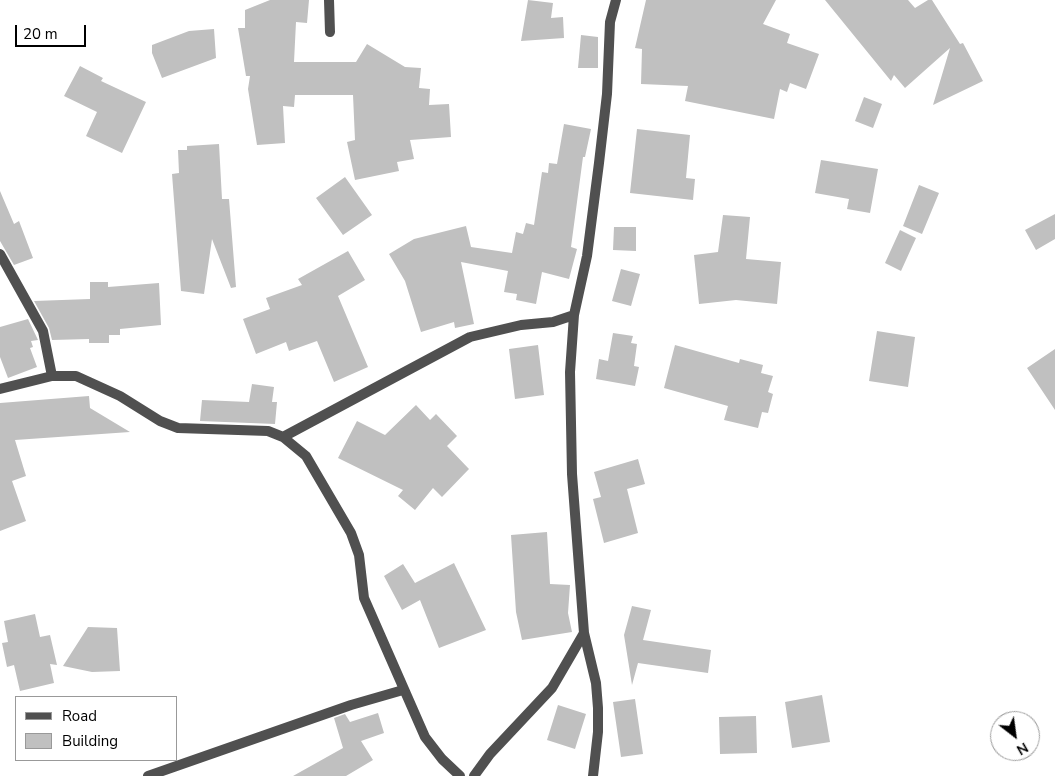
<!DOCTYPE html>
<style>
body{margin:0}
#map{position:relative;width:1055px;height:776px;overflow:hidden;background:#fff;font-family:"Nunito Sans",sans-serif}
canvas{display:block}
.legend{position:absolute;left:15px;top:696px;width:162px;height:65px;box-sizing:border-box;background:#fff;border:1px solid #999;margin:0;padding:6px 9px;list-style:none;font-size:15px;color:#000}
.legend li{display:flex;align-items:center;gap:10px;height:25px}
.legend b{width:25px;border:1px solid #999}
.north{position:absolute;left:990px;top:711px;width:50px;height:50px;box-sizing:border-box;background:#fff;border:1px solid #999;border-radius:50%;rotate:150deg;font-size:14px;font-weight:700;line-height:20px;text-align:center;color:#000}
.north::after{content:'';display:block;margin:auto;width:18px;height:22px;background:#000;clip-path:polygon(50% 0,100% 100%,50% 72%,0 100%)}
.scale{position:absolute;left:15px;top:25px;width:71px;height:22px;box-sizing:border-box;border:2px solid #000;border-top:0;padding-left:6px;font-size:15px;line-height:18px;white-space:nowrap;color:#000;-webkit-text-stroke:4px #fff;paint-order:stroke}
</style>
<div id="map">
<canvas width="1055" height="776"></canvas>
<ul class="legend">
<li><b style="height:6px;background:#505050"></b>Road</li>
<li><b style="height:14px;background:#c0c0c0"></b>Building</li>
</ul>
<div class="north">N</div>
<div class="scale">20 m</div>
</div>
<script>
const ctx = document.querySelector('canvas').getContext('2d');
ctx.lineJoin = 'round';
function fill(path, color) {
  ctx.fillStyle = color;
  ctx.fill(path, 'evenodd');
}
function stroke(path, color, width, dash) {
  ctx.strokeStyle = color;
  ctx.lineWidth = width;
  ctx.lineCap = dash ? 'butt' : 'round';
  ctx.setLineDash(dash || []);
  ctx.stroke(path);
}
fill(new Path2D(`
 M270 0H309L307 23 296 22 294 62H356L367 44 405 67 421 68 419 88 430 89 429 105 449 104 451 137 410 140 414 159 397 162 399 171 355 180 347 142 355 140 353 95H295L294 107 283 106 285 143 257 145 248 89 250 76H246L238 28H245V10Z
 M528 0 553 3 551 18 563 17 564 38 521 41Z
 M646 0H776L763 24 790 34 787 43 819 54 806 89 790 83 787 92 780 89 774 119 685 101 688 86 641 84 642 49 635 48Z
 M825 0H908L915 8 928 0H932L960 44 963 43 983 81 933 105 950 48 905 88 894 75 891 81Z
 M214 29 216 58 162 78 152 53V45L189 31Z
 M581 35 598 37V68H578Z
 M80 66 103 78 101 81 146 102 122 153 86 136 97 112 64 96Z
 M864 97 882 104 873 128 855 121Z
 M564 124 591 129 585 157H583L571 247 577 249 569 279 542 272 536 304 516 300 517 294 504 292 508 271 461 262 474 324 455 328 454 322 421 332 405 281 389 254 414 239 466 226 471 247 512 253 516 232 523 234 526 223 534 225 542 172 548 173 549 163 557 164Z
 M637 129 690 135 686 178 695 179 693 200 630 193Z
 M219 144 222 199H229L236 287 231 288 212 239 204 294 181 291 172 174 179 173 178 150H187V146Z
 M821 160 878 169 870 213 847 209 849 199 815 193Z
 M345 177 372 215 343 235 316 198Z
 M919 185 939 193 922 234 903 226Z
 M0 191 14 224 19 221 33 258 14 265 0 241Z
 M1055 214V239L1036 250 1025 230Z
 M723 215 750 217 746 259 781 262 777 304 736 300 699 304 694 255 718 252Z
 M614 227H636V251L613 250Z
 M900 230 916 238 901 271 885 263Z
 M348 251 365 280 338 296 368 367 334 382 317 341 289 351 286 342 256 354 243 319 270 309 266 298 302 285 298 279Z
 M621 269 640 274 631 306 612 301Z
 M90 282H108V287L159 283 161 325 120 329V335H109V343H89V339L52 340 49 328 34 301 90 299Z
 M28 319 38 340 31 341 33 347 30 348 37 367 8 378 0 357V327Z
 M877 331 915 337 908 387 869 381Z
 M613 333 633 336 631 343 637 344 634 366 639 367 635 386 596 379 599 359 608 361Z
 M538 345 544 395 515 399 509 349Z
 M675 345 739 363 740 359 763 365 761 373 773 376 768 392 773 394 768 413 762 412 758 428 724 420 728 406 664 388Z
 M1055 349V410L1027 368Z
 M252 384 274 387 272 402H277L275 424 200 421 202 400 249 402Z
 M89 396 90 408 130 432 15 440 26 476 12 481 26 521 0 531V403Z
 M416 405 430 420 436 414 457 436 447 446 469 469 442 497 433 488 415 510 398 496 403 490 338 458 357 421 385 435Z
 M638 459 645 484 627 489 638 533 604 543 593 499 601 497 594 472Z
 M547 532 550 584 570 585 568 613 572 632 522 640 516 612 511 535Z
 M454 563 486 630 439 648 420 600 402 610 384 576 403 564 415 583Z
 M632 606 651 610 643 640 711 650 708 673 638 663 632 685 624 635Z
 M35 614 40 637 50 635 57 665 50 664 54 683 20 691 14 665 7 667 2 643 8 642 4 621Z
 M88 627 117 628 120 671 92 672 63 666Z
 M822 695 830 742 792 748 785 702Z
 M635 699 643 754 621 757 613 702Z
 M558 705 586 714 575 749 547 740Z
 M378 713 384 733 361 741 373 760 346 776H293L343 748 334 718 345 714 350 722Z
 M756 716 757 753 720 754 719 717Z`), '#c0c0c0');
stroke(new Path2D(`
 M329 0 330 32
 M0 254 43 331 52 376
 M0 389 52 376H76L120 396 160 421 178 428 268 431 283 437 306 456 351 533 359 555 364 598 425 737 442 759 460 776
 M283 437 470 337 521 325 553 322 574 315
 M148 776 351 705 403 690
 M474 776 490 754 552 688 584 633
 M593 776 598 732V708L596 683 584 633 572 474 570 372 574 315 587 256 599 163 607 94 610 22 616 0`), '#505050', 10);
</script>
